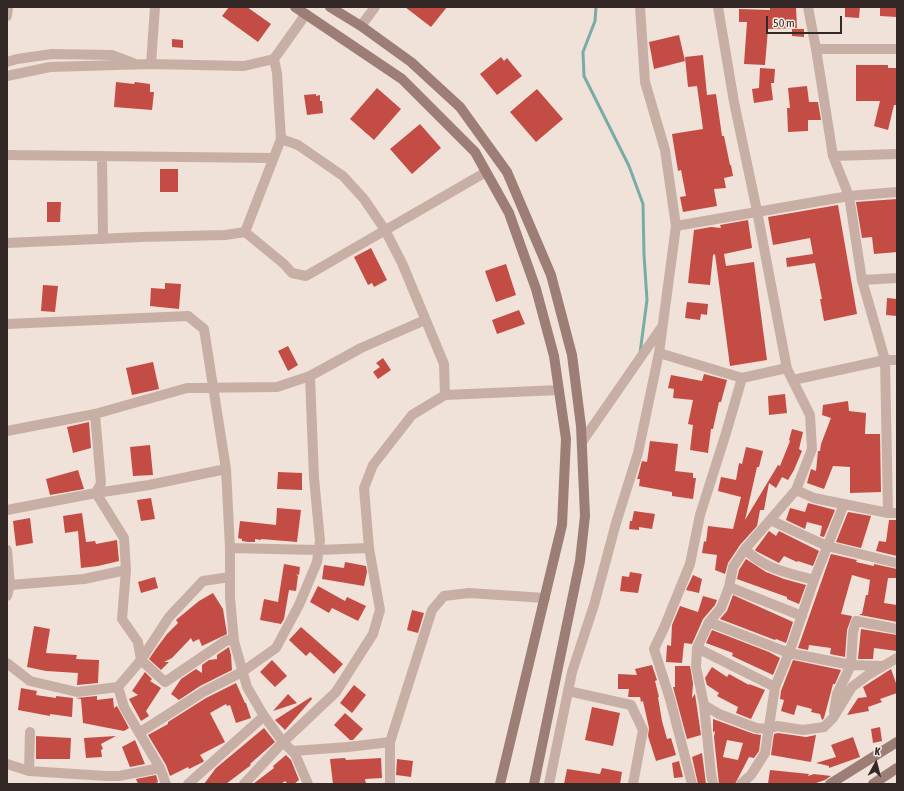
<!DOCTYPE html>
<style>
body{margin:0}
#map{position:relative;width:904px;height:791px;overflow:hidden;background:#f0e1d9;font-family:"Asap Condensed",sans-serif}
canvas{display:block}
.frame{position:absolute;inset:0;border:8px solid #342826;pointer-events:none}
.north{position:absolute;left:856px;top:743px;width:40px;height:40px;-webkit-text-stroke:3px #f8ece5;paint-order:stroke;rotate:7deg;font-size:11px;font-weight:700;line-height:16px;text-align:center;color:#342826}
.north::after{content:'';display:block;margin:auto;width:14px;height:18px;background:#342826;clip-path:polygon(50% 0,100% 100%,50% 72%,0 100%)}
.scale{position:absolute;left:766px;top:16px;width:76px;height:18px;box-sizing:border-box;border:2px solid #342826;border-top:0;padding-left:5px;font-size:12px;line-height:14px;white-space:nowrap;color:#342826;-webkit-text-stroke:3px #f8ece5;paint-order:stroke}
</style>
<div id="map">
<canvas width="904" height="791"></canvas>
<div class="frame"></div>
<div class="north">K</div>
<div class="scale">50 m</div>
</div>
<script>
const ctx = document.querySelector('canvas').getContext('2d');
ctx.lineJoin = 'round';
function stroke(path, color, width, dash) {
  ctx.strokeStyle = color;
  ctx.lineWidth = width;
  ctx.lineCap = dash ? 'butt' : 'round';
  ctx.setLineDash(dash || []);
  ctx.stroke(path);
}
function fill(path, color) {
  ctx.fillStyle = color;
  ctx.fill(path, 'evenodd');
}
stroke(new Path2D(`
 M596 7 595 21 583 52 584 76 629 166 643 204 644 255 647 300 640 353`), '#78ada6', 3);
fill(new Path2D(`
 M229 7H247L271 24 258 42 222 16Z
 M405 7H447L431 27Z
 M796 7 797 28 768 29 765 65 744 64 747 22H739V9L770 10V8Z
 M845 7H860L859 18 845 17Z
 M880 7H897V17L880 16Z
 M792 29H804V37L792 36Z
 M679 35 685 61 654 69 649 42Z
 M172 39 183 40V48L172 47Z
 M703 55 707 95 716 94 722 136H724L730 165H731L733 176 724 178 726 188 714 189 717 206 683 212 680 197 686 196 681 170 678 171 672 134 703 129 697 86 688 87 685 57Z
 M501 57 504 61 507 58 522 76 497 95 480 74Z
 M856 65H888V68H897V105H894L888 130 874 126 880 101H856Z
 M760 68 775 69 774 83H771L773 100 754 103 752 89 759 88Z
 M116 82 134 84 135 82 150 84V92H154L152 110 114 107Z
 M807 86 809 102H818L821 120H808V131L788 132 787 108H790L788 88Z
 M377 88 401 109 374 140 350 119Z
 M537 89 563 119 536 142 510 112Z
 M316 94V96L320 95V101H322L323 113 307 115 304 95Z
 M420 124 441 148 412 174 390 149Z
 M160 169H178V192H160Z
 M897 199V252L874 254 872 237 862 238 856 202Z
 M47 202H61L60 222H47Z
 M838 205 857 314 824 321 820 299H822L815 263 787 267 786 258 813 254 810 238 773 245 768 217Z
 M748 220 752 248 724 254 726 266 754 262 767 360 730 366 715 254 713 255 710 285 688 283 694 230 711 227 721 228 720 225Z
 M371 248 387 280 374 287 372 283 368 285 354 257Z
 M506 264 516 295 496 302 485 271Z
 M165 283 181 284 179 309 150 306 151 288 165 289Z
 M43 285 58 286 55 312 41 311Z
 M887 298 897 299V316L886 315Z
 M687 302 708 304 707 315 701 314 700 320 685 318Z
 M519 310 525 324 497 334 492 320Z
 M288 346 298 365 288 371 278 351Z
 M383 358 391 370 378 379 373 372 380 367 376 363Z
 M153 362 159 389 132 395 126 368Z
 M704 374 727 380 721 402H719L713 429H711L708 453 690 450 693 425 688 424 693 400 673 398 674 389 668 388 671 375 702 381Z
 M785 394 787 413 769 415 768 396Z
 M848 401 849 411 866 413 865 434H880L881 492 850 493V467L833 466 824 489 807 483 811 469 816 471 818 451H820L821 444 831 418 822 415 823 405Z
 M89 422 91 448 73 453 67 427Z
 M792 429 803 432 799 449 802 451 794 470 788 480 782 477 776 488 769 483 764 510H760L757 526 740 545 728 563 725 574 715 570 717 555 702 553 704 541 706 542 708 526 733 529 741 497 718 491 721 477 736 480 739 463 742 464 746 447 763 451 759 467H757L745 520 778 465 780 466 790 441 789 440Z
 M650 441 678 444 675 471 693 473V478H696L693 499 672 496V492L639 486 640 479H637L638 476 642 461 647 462Z
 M150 445 153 475 133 476 130 447Z
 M78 470 84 489 50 495 46 479Z
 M278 472 302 473V490L277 489Z
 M151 498 155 519 141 521 137 500Z
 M808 503 835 510 824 537 820 536 822 526 807 522 805 529 786 520 790 508 805 512Z
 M277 508 301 510 297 542 261 539V540L255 539V542H248L242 541V539L238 538 240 521 276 525Z
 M634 511 655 514 652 529 639 527V530L629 529 630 521H632Z
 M848 512 871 516 861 548 836 542Z
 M82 513 86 542 95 541 96 544 117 540 119 561 98 566 81 568 78 531 65 533 63 516Z
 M30 518 33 543 16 546 13 521Z
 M889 520H897V556L876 551 879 541 886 542Z
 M769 531 776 536 779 531 819 551 813 566 798 561 797 562 784 556 779 563 756 551 755 550Z
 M831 554 857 560 856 562 874 566V564L897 569V578H888L884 603 897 605V622L860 615V614H862L866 595H868L870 580 852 575 841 614 852 616 847 630 845 657 830 654 831 648 809 645 808 650 798 648Z
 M746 559 766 572 784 579 806 585 799 604 787 599V597L737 579 739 570Z
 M345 562 366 566 367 572 364 586 322 579 324 565 344 568Z
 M284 564 300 567 299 575 296 574 298 576 296 591 289 590 284 619 281 624 260 620 264 599 278 602Z
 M630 572 642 574 638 593 620 591 622 576 629 577Z
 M693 575 702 579 699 593 686 590Z
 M155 577 158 588 141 593 138 582Z
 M318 586 345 601 347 597 366 606 358 621 332 608 329 613 310 602Z
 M213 593 223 609 227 634 202 646 199 639 193 642 191 638 172 658 164 662H169L161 670 149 659 158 646 167 634 178 623 176 620 199 601Z
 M733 595 793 622 786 643 776 639 775 640 720 619 727 611Z
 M703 596 717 600 715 605 703 619 692 644 684 643 682 663 666 662 667 645 671 646 672 625 680 606 698 612Z
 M412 610 424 613 418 633 407 630Z
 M34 626 50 629 46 653 77 655 76 659 99 660 98 683 77 685 78 673 46 671 27 667Z
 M301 627 343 664 334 674 310 652 306 656 289 640Z
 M861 629 897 635V651L874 648 873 659H858Z
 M712 630 769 652 780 658 773 675 732 656 733 653 706 643Z
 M229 647 231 655 232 670 200 686 179 700 171 694 181 679 196 669 202 673V665L209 660 217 659V655Z
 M272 660 287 676 275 687 260 672Z
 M793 660 841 670 835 684H833L824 718 822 720 820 714 811 712 812 709 797 705 794 715 781 711 784 700 780 699 781 691Z
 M652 665 657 680 655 681 659 697H658L662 721 667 739 671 738 676 755 656 761 648 736 649 728 643 701 641 702 640 697H628L629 689H618V674L637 675 635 669Z
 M675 666H690L693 683 692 698 695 694 701 735 687 739 673 687H675Z
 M712 667 727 677 729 674 749 685V684L765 690 751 719 736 713 738 707 717 696 719 693 707 685 705 678Z
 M891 669 897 686V693L880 699 882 702 868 707 869 711 847 715 858 698 867 697 863 687Z
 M145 672 152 679 150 681 161 688 146 711 149 716 141 721 129 699 138 695 132 691Z
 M236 683 245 703H246L251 718 236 723 230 705 227 706 226 704 210 713 225 742 200 755 204 761 203 762 189 769 188 767 170 776 166 765 148 735 168 724V722L206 698Z
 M354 685 366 695 352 713 340 703Z
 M21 688 37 691 36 695 56 698V696L73 698 72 717 50 714V716L18 710Z
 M288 694 297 703 273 711Z
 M97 696V700L113 698 114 708 117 706 129 728 124 731 83 723 81 699 76 698Z
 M311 697 312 699 285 730 275 720Z
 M592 707 620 713 613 746 585 740Z
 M345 713 363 729 353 740H350L334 725Z
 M713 719 754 734 761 735 759 751 754 758 749 757 735 784H719L714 737 715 731 713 732ZM727 740 743 743 738 760 723 757Z
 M880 727 882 741 873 743 871 729Z
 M264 728 275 742 250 764 251 765 226 784H204L216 768Z
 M778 733 806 737 816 735 811 762 771 755 774 734Z
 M36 736 71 738 70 759H36Z
 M116 736 101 744 103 749 101 750 102 757 86 758 84 738Z
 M853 737 860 757 829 768V766L816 763 836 757 831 745Z
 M135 740 145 764 130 767 122 747Z
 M702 753 706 784H698L692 757Z
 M286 755 291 760 299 780 294 784H288L285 781 281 784H253L274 768 273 766Z
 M345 758 346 760 381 758 382 778 365 779 366 784H333L330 759Z
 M397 759 413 761 411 777 396 775Z
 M679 761 683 777 674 778 672 763Z
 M602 768 622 772 620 784H564L567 769 600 774Z
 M770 770 809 774 808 776 814 774 831 776 825 780 813 784H768Z
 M156 775 158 782 154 784H138L136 779Z`), '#c34d44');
stroke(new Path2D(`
 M808 7 816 49 833 156 849 196 862 280 885 360 888 513
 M7 16 8 7
 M816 49H897
 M7 62 17 59 52 54 112 55 133 63
 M151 64 155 7
 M7 76 50 67 151 64 244 66 274 59 306 14
 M281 139 298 145 343 176 364 199 385 230 402 263 444 364 445 395 412 415 373 465 364 488 369 548 318 550 230 548V598L234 641 247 687 264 716 283 742 295 754 308 784
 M7 155 273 158
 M102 156 103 239
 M833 156 897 154
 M676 226 849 196 897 192
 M245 232 281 139 277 73 274 59
 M7 243 142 237 225 235 245 232 284 264 292 273 306 276 486 172
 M862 280 897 278
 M7 324 188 316 204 329 226 469 230 548
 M659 353 742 378
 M793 380 885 360H897
 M445 395 559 390
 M95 414 101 483 96 493 124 538 126 570 122 619 138 642 141 660 165 682 227 640 234 641
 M7 431 95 414 187 388 277 387 310 376 361 348 425 320
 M582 442 661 328
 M796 490 814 498 888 513H897
 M7 510 96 493 149 485 226 469
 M770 520 827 546 897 563
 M745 549C764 569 788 573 814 580
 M7 550 10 585 7 596
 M10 585 84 579 126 570
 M729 587 802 616
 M709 622 789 653 851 665 883 666
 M697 648 775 687
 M7 663 30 681 77 692 118 687 141 660 169 617 203 581 230 577
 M118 687 124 707 160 768 166 784
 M568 691 631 705 643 730 633 784
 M704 705 719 714 756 728 768 729 777 726 803 730 824 727 833 718 852 687 868 675 897 658
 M834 712 837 694 851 665 853 632 856 621 897 629
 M139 733 203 692 242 672 276 648 299 605 317 562 320 541 314 478 310 376
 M292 751 348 747 390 742
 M7 764 29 771 106 776H119L160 768
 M29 771 30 732
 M188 784 264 716
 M244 784 283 742 336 692 373 634 380 610 369 548
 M390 784V742L432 610 444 596 469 593 545 598
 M549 784 572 672 594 605 616 523 638 453 659 353 676 226 665 150 645 82 640 7
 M692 784 670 699 654 649 664 628 690 564 700 515 726 433 742 378 787 368
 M713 784 711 774 704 705 696 667 697 648 709 622 721 608 729 587 733 567 745 549 796 490 812 449 810 415 787 369 757 211 734 102 718 7
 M741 784 751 775 765 753 775 687 789 653 814 580 844 504`), '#c8afa5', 10);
stroke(new Path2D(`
 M361 26 375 7`), '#c8afa5', 10);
stroke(new Path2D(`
 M295 7 402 79 475 152 509 213 536 289 554 356 566 439 562 525 500 784
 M330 7 361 26 411 62 460 107 507 172 551 275 572 355 581 426 585 516 580 561 534 784
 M830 784 897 742
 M873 784 897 768`), '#9c7e77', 10);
</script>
